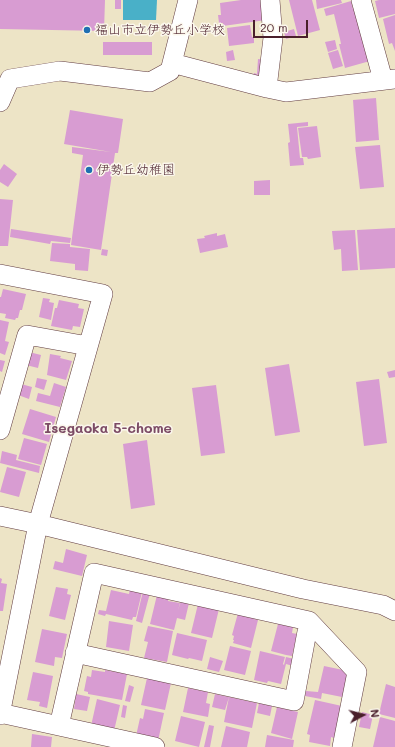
<!DOCTYPE html>
<meta charset="utf-8">
<style>
body{margin:0}
#map{position:relative;width:395px;height:747px;overflow:hidden;background:#ede4c6;font-family:Mali,sans-serif}
canvas{display:block}
.north{position:absolute;left:343px;top:695px;width:40px;height:40px;-webkit-text-stroke:3px #fbf7ec;paint-order:stroke;rotate:83deg;font-size:11px;font-weight:700;line-height:16px;text-align:center;color:#4a1f2b}
.north::after{content:'';display:block;margin:auto;width:14px;height:18px;background:#4a1f2b;clip-path:polygon(50% 0,100% 100%,50% 72%,0 100%)}
.scale{position:absolute;left:253px;top:20px;width:55px;height:18px;box-sizing:border-box;border:2px solid #4a1f2b;border-top:0;padding-left:5px;font-size:12px;line-height:14px;white-space:nowrap;color:#4a1f2b;-webkit-text-stroke:3px #fbf7ec;paint-order:stroke}
</style>
<div id="map">
<canvas width="395" height="747"></canvas>
<div class="north">N</div>
<div class="scale">20 m</div>
</div>
<script>
const ctx = document.querySelector('canvas').getContext('2d');
ctx.lineJoin = 'round';
function fill(path, color) {
  ctx.fillStyle = color;
  ctx.fill(path, 'evenodd');
}
function stroke(path, color, width, dash) {
  ctx.strokeStyle = color;
  ctx.lineWidth = width;
  ctx.lineCap = dash ? 'butt' : 'round';
  ctx.setLineDash(dash || []);
  ctx.stroke(path);
}
function label(font, color, halo, rows, align = 'center') {
  ctx.font = font + ' Mali,"Klee One",sans-serif';
  ctx.lineWidth = 3;
  ctx.setLineDash([]);
  ctx.textBaseline = 'middle';
  ctx.strokeStyle = halo;
  ctx.fillStyle = color;
  for (const [text, x, y, turn = 0] of rows) {
    ctx.save();
    ctx.translate(x, y);
    ctx.rotate((+turn || 0) * Math.PI / 180);
    ctx.textAlign = isNaN(turn) ? turn : align;
    if (halo) ctx.strokeText(text, 0, 0);
    ctx.fillText(text, 0, 0);
    ctx.restore();
  }
}
fill(new Path2D(`
 M123 0H157L156 20H123Z`), '#49b0c8');
fill(new Path2D(`
 M0 0H105L104 31 0 29Z
 M115 0H121V9H115Z
 M241 0H263L266 20 223 26V23H219L218 15H221L220 3Z
 M289 0H312L320 30 298 36Z
 M316 0H341L342 3 317 9Z
 M379 0H395V14L379 18 375 1Z
 M351 1 353 9 356 8 370 61 345 68 339 44H341L340 39 334 14 326 16 324 9Z
 M395 15V51L392 43 389 44 383 19Z
 M250 25 252 37H254V43L229 46 227 28Z
 M294 29 296 36 286 39 284 32Z
 M335 40 337 49 328 52 325 42Z
 M103 42H152V55H103Z
 M233 50 235 60 227 61 226 52Z
 M338 50 343 66 333 69 328 53Z
 M258 59 265 60 264 75 257 74 261 76 251 79 254 73 257 74Z
 M376 98 379 140 356 142 353 100Z
 M70 110 123 119 118 153H115L101 250 71 245 83 155 72 153V147L111 152 64 144Z
 M308 122V126L297 127 300 158H303L304 165 290 166 288 143 290 142 288 124Z
 M317 126 321 157 308 159 307 157H302L298 128Z
 M380 145 384 187 360 189 355 147Z
 M4 164 17 174 8 187 0 182V170Z
 M270 180V195H254V181Z
 M0 199 13 200 8 246H0Z
 M395 228V268L360 270 357 230Z
 M11 229 71 238 70 243 51 241 50 244 10 237Z
 M355 230 358 270 342 271 341 249 334 250 332 231Z
 M217 233V236L225 234 228 247 200 253 197 239 205 238 204 236Z
 M52 243 70 244V247L90 249 88 271 75 270V264L50 261Z
 M102 249 108 250 107 256 101 255Z
 M3 289 26 294 22 310H20L18 318H16L15 320 5 318 6 314 0 313V297H1Z
 M43 298 50 299 49 302 54 303 51 320 39 317Z
 M59 300 79 304 78 308 84 309 80 327 73 326 72 330 51 326 55 308H57Z
 M0 320 9 322 5 341 9 342 5 355 0 353Z
 M29 352 41 355 38 368 26 365Z
 M50 354 61 356 60 358 72 361 66 380 47 375Z
 M0 360 5 361 2 372 0 371Z
 M289 364 300 432 275 436 265 368Z
 M395 370V377L389 378 387 372Z
 M37 378 47 380 44 390 35 387Z
 M379 379 387 443 364 446 356 382Z
 M54 383 66 387 60 407 36 401 38 393 50 396Z
 M21 384 32 387 29 399 18 395Z
 M216 385 225 453 201 456 192 388Z
 M30 409 56 417 49 442 22 434Z
 M24 438 47 444 41 465 18 459Z
 M147 440 155 505 131 509 123 444Z
 M2 451 17 455 16 460 40 466 39 473 0 463Z
 M7 467 26 472 19 497 0 492Z
 M66 549 87 555 82 576 53 569 55 561 63 563Z
 M0 578 2 579 1 583 7 584 3 611H0Z
 M56 587 68 589 67 594 71 595 65 620 49 616Z
 M130 589 142 592 136 617H133L132 620 106 614 105 616 98 614 99 610 106 611 111 590 129 594Z
 M143 591 150 593 142 623 136 621Z
 M157 595 169 598 168 601 180 603 178 610 181 601 189 603 185 620 177 618 174 630 150 624Z
 M198 604 219 609 212 638 191 633Z
 M238 613 254 617V619L258 620 251 648 233 643 234 640H233L234 636 232 635Z
 M109 621 133 625 129 651 106 647Z
 M278 624 293 627 292 633 297 634 292 656 286 655V653V655L271 651Z
 M148 626 173 631 167 662 144 658 148 642 144 641Z
 M42 629 67 634 62 658 55 657 54 666 35 662Z
 M177 633 207 640 202 661 189 658 188 659 172 655Z
 M230 646 251 651 245 675 224 670Z
 M260 651 285 657 283 664 284 665 286 657 294 659 293 666 286 664 281 684 268 681 267 683 254 680Z
 M210 657 223 661 219 672 207 669Z
 M324 666 348 671 342 697 322 693 321 699 305 696 306 691 318 692Z
 M92 670 105 672V670L127 674 122 700 88 694V692L84 691 87 676 91 677Z
 M33 672 53 676 47 708 39 706 40 702 27 700Z
 M147 678 171 683 165 710 141 705Z
 M386 684 395 687V718L379 714Z
 M129 685 134 687 130 702 125 701Z
 M188 688 208 692 206 703 210 704 208 717 183 712Z
 M76 694 90 697 87 711 74 709Z
 M215 694 229 697 225 710 212 707Z
 M229 697 257 703 252 728 224 722Z
 M97 699 120 705 114 731 91 726Z
 M315 700 342 706 334 738 331 737 330 746 309 742 310 735 307 734Z
 M259 703 272 706 270 716 257 713Z
 M123 705 127 706 125 718 121 717Z
 M277 707 298 712 292 739 271 733Z
 M145 709 164 713 158 741 136 736 140 718 143 719Z
 M362 712 373 715 370 729 359 727Z
 M181 716 205 722 199 747 175 741Z
 M380 717 395 721V747H373Z
 M209 725 214 726 210 747H204Z
 M226 726 250 732 247 747H221Z
 M32 734 52 737 51 747H31Z
 M267 735 294 740 293 747H265Z`), '#d89cd2');
const minor = new Path2D(`
 M270 0 273 38 267 88 286 92 395 79
 M361 0 383 80
 M172 63 267 88
 M0 102 10 79 60 71 150 82 170 71 188 0
 M0 274 103 294 38 524 0 715
 M0 430 27 335 88 346
 M0 516 38 524 303 589 383 605 395 611
 M75 653 294 701 309 621
 M0 713 155 747
 M59 726 94 573 309 621 357 672 342 747`);
stroke(minor, '#623d42', 20);
stroke(minor, '#fff', 19);
for (const [x, y, r, color] of [
 [87,30,4,"#1f6fb2"],
 [89,170,4,"#1f6fb2"]
]) {
  const dot = new Path2D();
  dot.arc(x, y, r, 0, 2 * Math.PI);
  ctx.fillStyle = color;
  ctx.fill(dot);
  stroke(dot, '#fbf7ec', 1.5);
}
label('13px', '#4a1f2b', '#fbf7ec', [
 ["福山市立伊勢丘小学校",95,30],
 ["伊勢丘幼稚園",97,170]
], 'left');
label('bold 14px', '#7c4b65', '#fbf7ec', [
 ["Isegaoka 5-chome",108,429]
]);
</script>
